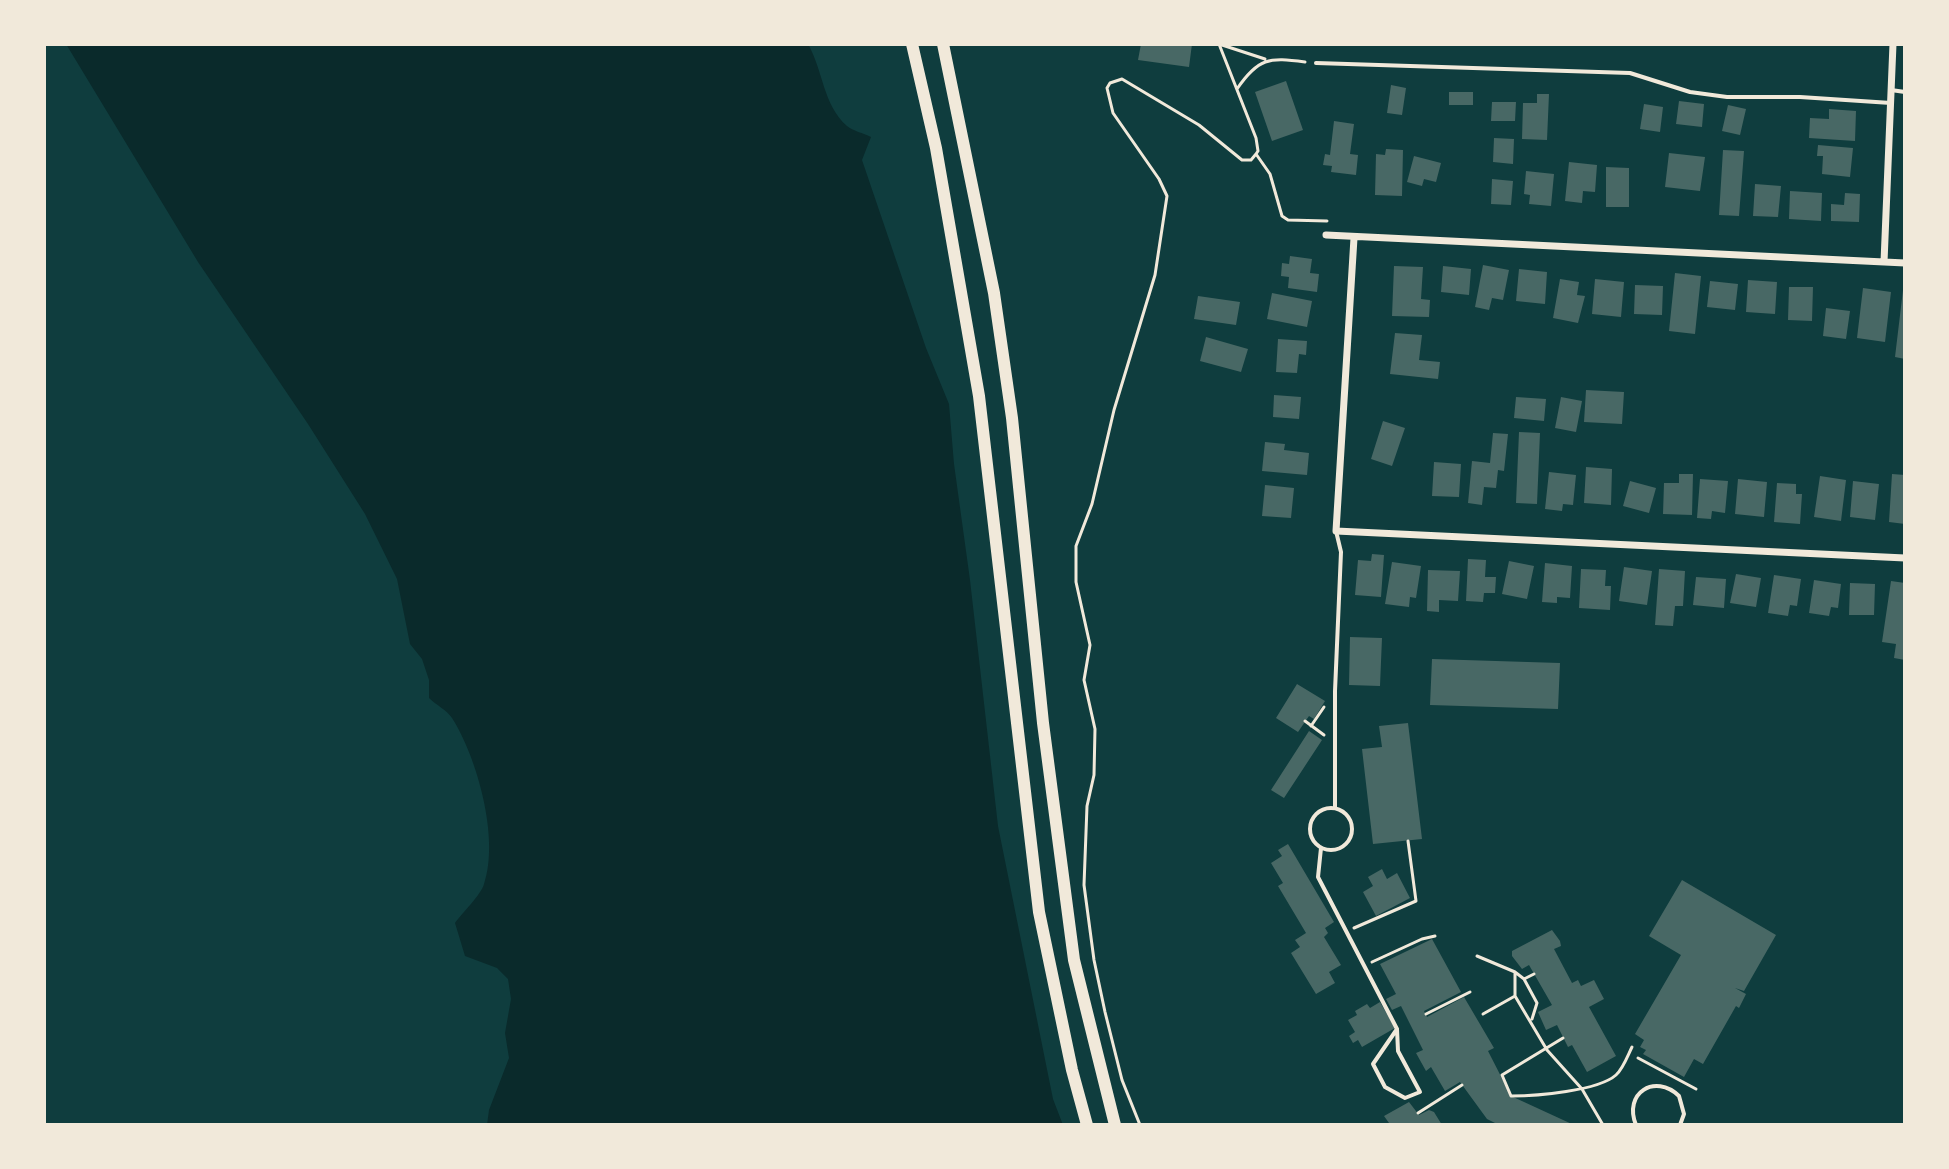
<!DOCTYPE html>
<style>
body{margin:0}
#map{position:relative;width:1949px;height:1169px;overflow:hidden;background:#0f3d3e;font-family:Mulish,sans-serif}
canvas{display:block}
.frame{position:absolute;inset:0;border:46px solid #f1e9da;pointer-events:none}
</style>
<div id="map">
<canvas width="1949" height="1169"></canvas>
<div class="frame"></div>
</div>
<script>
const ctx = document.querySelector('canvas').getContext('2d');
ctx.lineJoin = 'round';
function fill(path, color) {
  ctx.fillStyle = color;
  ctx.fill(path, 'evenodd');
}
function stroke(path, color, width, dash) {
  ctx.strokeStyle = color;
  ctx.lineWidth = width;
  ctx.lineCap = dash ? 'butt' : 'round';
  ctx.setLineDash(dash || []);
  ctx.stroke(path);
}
fill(new Path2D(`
 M66 44H808C823 70 823 105 847 126 853 131 863 133 871 137L862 160 926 348 949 404 954 464 970 580 998 826 1053 1099 1063 1125H487L489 1110 509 1058 505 1033 511 999 508 979 497 968 465 956 455 923C462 913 481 895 484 884 500 839 477 757 452 718 447 710 436 705 429 698V680L422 659 410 644 397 579 365 514 308 424 198 262Z`), '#0a2a2b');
fill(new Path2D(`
 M1141 44H1192L1189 67 1138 60Z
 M1286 81 1303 130 1272 141 1255 92Z
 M1391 85 1406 88 1402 115 1387 113Z
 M1449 92H1473V105H1449Z
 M1537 94H1549L1547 140 1522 139 1523 103H1537Z
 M1679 101 1704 104 1702 127 1676 124Z
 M1492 102H1516L1515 121H1491Z
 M1644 104 1663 107 1660 132 1640 129Z
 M1728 105 1746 109 1740 135 1722 131Z
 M1829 109 1856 111 1855 141 1809 138 1810 118 1829 119Z
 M1334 121 1354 124 1350 154 1358 155 1356 175 1331 172 1332 166 1323 165 1325 154 1330 155Z
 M1494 138 1514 139 1513 164 1493 162Z
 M1818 145 1853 148 1850 177 1822 174 1823 156H1817Z
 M1386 149 1403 150 1402 196 1375 195 1376 154 1385 155Z
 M1723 150 1744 151 1739 216 1719 215Z
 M1669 153 1705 157 1700 191 1665 187Z
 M1414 156 1441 163 1436 182 1424 179 1422 186 1407 182Z
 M1569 162 1597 165 1595 192 1583 191 1582 203 1565 201Z
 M1606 167 1629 168V207H1606Z
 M1526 171 1554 174 1551 206 1529 204 1530 195 1524 194Z
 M1492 179 1513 181 1511 205 1491 204Z
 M1755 184 1781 186 1778 217 1753 216Z
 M1790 191 1822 193 1821 221 1789 219Z
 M1845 193 1860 194 1859 222 1831 221V204L1844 205Z
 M1290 256 1312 259 1310 273 1319 274 1317 292 1288 288 1289 277 1281 276 1282 263 1289 264Z
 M1483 265 1509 270 1503 300 1492 298 1489 310 1475 307Z
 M1394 266 1423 267 1421 299 1430 300 1429 317 1392 316Z
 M1443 266 1471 269 1469 295 1441 292Z
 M1519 269 1547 272 1545 304 1516 301Z
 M1675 273 1701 276 1695 334 1669 331Z
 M1560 279 1579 282 1577 295 1585 296 1578 323 1553 318Z
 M1595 279 1624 282 1621 317 1592 314Z
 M1748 280 1777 282 1775 314 1746 312Z
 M1710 281 1738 284 1735 310 1707 307Z
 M1635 285 1663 286 1662 315 1634 314Z
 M1789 287H1813L1812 321 1788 320Z
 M1863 288 1891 292 1885 342 1857 338Z
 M1903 290H1905V359L1895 357Z
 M1272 293 1312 301 1307 327 1267 319Z
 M1198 296 1240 302 1236 325 1194 319Z
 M1826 308 1850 311 1846 339 1823 336Z
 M1395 333 1422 335 1419 360 1440 362 1438 379 1390 374Z
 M1206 337 1248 349 1241 372 1200 361Z
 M1278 339 1307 341 1306 355 1299 354 1297 373 1276 372Z
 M1586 390 1624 392 1622 424 1584 422Z
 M1274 395 1301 397 1299 419 1273 417Z
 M1516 397 1546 399 1544 421 1514 418Z
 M1561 397 1582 401 1576 432 1555 428Z
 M1383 421 1405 428 1392 466 1371 459Z
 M1519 432 1540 433 1537 504 1516 503Z
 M1493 433 1508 434 1504 471 1498 470 1496 488 1484 487 1482 505 1468 503 1472 461 1490 463Z
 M1265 442 1285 444 1284 450 1309 453 1307 475 1262 471Z
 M1434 462 1461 464 1459 497 1432 496Z
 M1586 467 1612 469 1611 505 1584 503Z
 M1549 472 1576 475 1573 505 1563 504 1562 511 1545 509Z
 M1679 474H1693L1692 515 1663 514 1664 483H1679Z
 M1892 474 1905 475V524L1889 522Z
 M1820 476 1846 480 1841 521 1814 517Z
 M1700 479 1728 481 1725 513 1712 511 1711 519 1697 518Z
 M1738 479 1767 482 1764 517 1735 514Z
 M1630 481 1656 488 1649 513 1623 506Z
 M1853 481 1879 484 1875 520 1850 517Z
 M1777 483 1796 484V494H1802L1800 524 1774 522Z
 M1265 485 1294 488 1291 518 1262 516Z
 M1372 554 1384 555 1381 597 1355 595 1358 560 1371 561Z
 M1468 559 1486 560 1485 577H1496L1495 593H1484L1483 602 1466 601Z
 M1509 561 1534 566 1527 599 1502 594Z
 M1392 562 1421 566 1416 598 1410 597 1409 607 1385 604Z
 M1545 563 1572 566 1570 598 1557 597V603L1542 602Z
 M1624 567 1652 571 1647 605 1619 601Z
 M1581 569 1606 570 1605 586H1611L1610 610 1579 608Z
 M1659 569 1685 571 1683 606H1675L1673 626 1655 625Z
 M1428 570 1460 571 1458 601 1439 600V612L1427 611Z
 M1736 574 1761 578 1756 607 1730 603Z
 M1774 575 1801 579 1797 606 1790 605 1788 616 1768 613Z
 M1696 577 1726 579 1724 608 1693 605Z
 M1814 580 1841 584 1838 608 1831 607 1829 616 1809 613Z
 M1891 581 1905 583V660L1894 658 1896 644 1882 642Z
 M1850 583 1875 584 1874 615H1849Z
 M1350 637 1382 638 1380 686 1349 685Z
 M1432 659 1560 663 1558 709 1430 705Z
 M1297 684 1325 701 1314 719 1309 716 1298 732 1276 718Z
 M1408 723 1422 839 1373 844 1362 749 1382 747 1379 726Z
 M1309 731 1322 740 1284 798 1271 790Z
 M1288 844 1334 922 1325 928 1328 933 1324 937 1341 965 1329 972 1335 983 1316 994 1291 953 1300 947 1295 940 1306 933 1278 886 1283 883 1271 863 1282 856 1278 850Z
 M1382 869 1387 879 1397 873 1410 898 1376 916 1363 892 1373 886 1368 877Z
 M1682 880 1776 935 1744 991 1735 988 1746 994 1739 1008 1736 1006 1703 1064 1694 1059 1684 1077 1643 1054 1646 1050 1640 1047 1644 1040 1635 1034 1681 955 1649 936Z
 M1552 930 1560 941 1561 946 1554 949 1572 983 1578 980 1581 986 1594 980 1604 999 1589 1007 1616 1056 1587 1072 1572 1045 1568 1047 1557 1025 1546 1030 1538 1012 1552 1005 1529 965 1522 969 1512 956V951Z
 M1432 939 1461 992 1424 1011 1427 1017 1464 997 1494 1048 1488 1051 1511 1096 1574 1125H1494L1495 1123 1487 1119 1460 1082 1445 1091 1431 1067 1426 1071 1416 1053 1423 1050 1401 1006 1392 1010 1386 999 1396 994 1380 964Z
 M1380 1002 1395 1028 1362 1047 1358 1040 1353 1043 1349 1036 1355 1032 1348 1020 1357 1015 1355 1011 1367 1004 1370 1008Z
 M1409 1102 1419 1115 1429 1110 1434 1112 1442 1125H1386L1389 1123 1384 1116Z`), '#486865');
stroke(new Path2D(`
 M1219 44 1256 138 1258 151 1256 154 1270 174 1282 216 1288 220 1327 221
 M1219 44 1265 59
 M1237 89C1258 58 1269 57 1305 62
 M1305 721 1324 735
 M1311 726 1324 707
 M1354 928 1416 901 1408 841
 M1477 956 1515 972V996L1547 1050 1582 1089 1603 1125
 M1372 962 1422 939 1435 936
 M1515 972 1524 979 1534 974
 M1524 979 1537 1003 1532 1019
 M1426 1014 1470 992
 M1483 1014 1515 996
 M1563 1038 1502 1075 1511 1096C1536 1096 1598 1091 1616 1075 1623 1069 1628 1055 1632 1047
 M1638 1058 1696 1089
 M1418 1113 1462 1085
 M1140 1125 1122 1080 1105 1012 1094 960 1084 885 1087 806 1094 775 1095 729 1084 680 1090 645 1076 582V546L1092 504 1114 410 1155 275 1167 196 1159 179 1113 113 1107 88 1110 83 1122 79 1199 125 1242 160H1251L1256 154`), '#f1e9da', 3);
stroke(new Path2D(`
 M1316 63 1630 73 1690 92 1727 97H1800L1891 103
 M1891 90 1905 92
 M1310 829a21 21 0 1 1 42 0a21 21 0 1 1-42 0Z
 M1335 808V691L1341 552 1336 531
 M1321 848 1318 877 1397 1029 1398 1051 1420 1092 1405 1098 1385 1087 1373 1064 1397 1029
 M1636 1125C1623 1093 1655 1073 1679 1096L1684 1114 1680 1125`), '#f1e9da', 4);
stroke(new Path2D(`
 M1326 235 1905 263
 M1354 238 1336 531 1905 558
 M1884 262 1893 44`), '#f1e9da', 7);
stroke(new Path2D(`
 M912 44 936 148 979 396 1039 912 1072 1070 1087 1125
 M943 44 994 293 1012 418 1043 723 1074 960 1115 1125`), '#f1e9da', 12);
</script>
